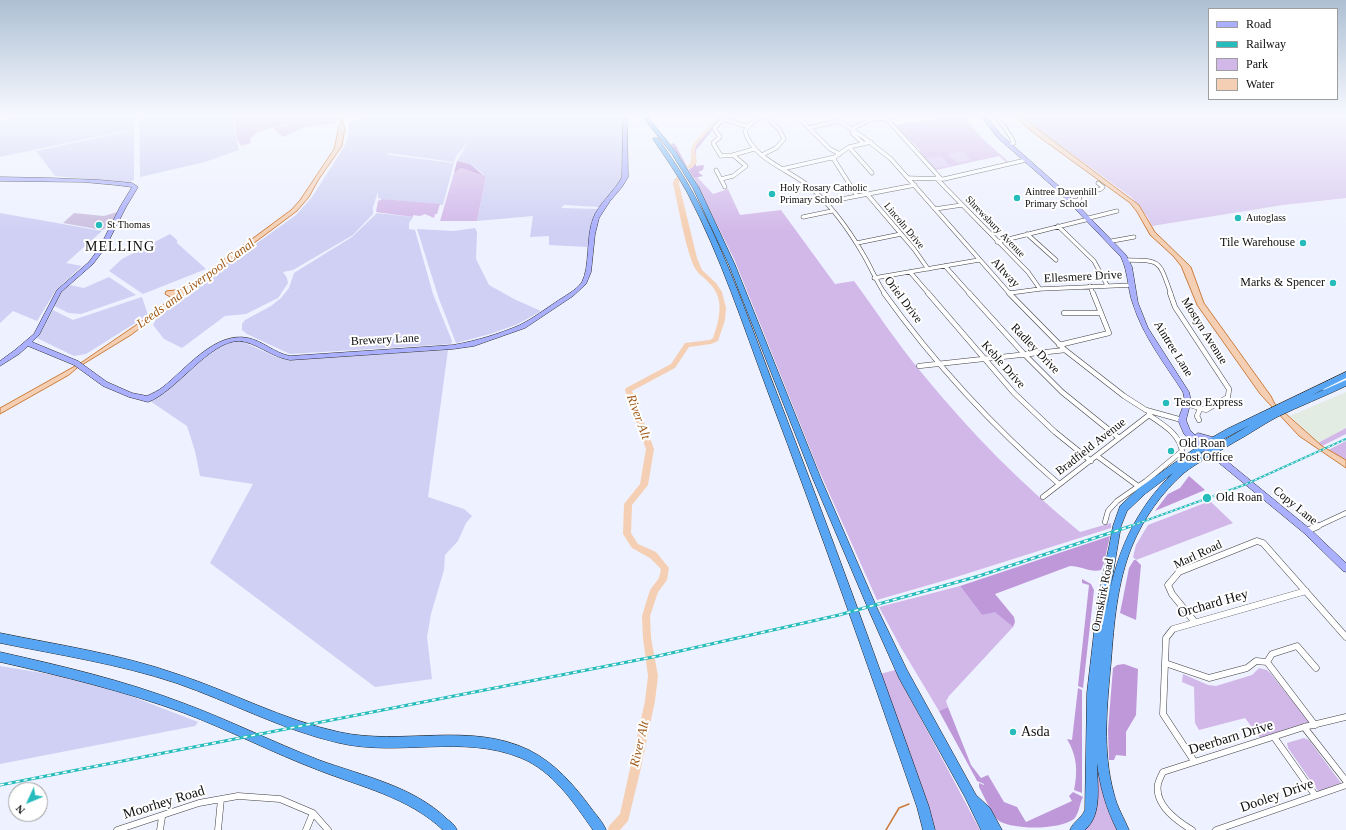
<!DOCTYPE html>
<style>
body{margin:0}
#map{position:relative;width:1346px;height:830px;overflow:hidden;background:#eef1ff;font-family:"Times New Roman",serif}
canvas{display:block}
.legend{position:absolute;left:1208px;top:8px;width:130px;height:92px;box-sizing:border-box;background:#fff;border:1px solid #9e9e9e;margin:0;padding:5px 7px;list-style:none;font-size:12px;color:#0d0d0d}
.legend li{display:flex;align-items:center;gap:8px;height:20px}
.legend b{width:20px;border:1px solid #9e9e9e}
.north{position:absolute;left:8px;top:782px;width:40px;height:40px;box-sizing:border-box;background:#fff;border:1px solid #9e9e9e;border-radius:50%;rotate:226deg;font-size:11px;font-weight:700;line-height:16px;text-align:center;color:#0d0d0d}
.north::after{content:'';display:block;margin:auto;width:14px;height:18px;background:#27bcbc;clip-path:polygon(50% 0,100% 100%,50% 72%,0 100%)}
</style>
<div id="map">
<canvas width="1346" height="830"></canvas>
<ul class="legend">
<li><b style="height:5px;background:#aaaffe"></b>Road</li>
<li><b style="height:5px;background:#27bcbc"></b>Railway</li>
<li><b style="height:11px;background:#d2b8e9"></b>Park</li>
<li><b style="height:11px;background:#f5cfb3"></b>Water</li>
</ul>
<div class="north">N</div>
</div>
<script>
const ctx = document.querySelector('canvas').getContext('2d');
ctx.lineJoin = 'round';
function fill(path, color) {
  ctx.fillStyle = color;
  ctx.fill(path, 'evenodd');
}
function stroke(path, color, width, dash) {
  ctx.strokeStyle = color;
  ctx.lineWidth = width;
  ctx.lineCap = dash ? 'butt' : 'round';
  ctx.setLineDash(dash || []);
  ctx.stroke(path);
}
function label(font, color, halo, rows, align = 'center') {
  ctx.font = font + ' "Times New Roman",serif';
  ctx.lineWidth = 4;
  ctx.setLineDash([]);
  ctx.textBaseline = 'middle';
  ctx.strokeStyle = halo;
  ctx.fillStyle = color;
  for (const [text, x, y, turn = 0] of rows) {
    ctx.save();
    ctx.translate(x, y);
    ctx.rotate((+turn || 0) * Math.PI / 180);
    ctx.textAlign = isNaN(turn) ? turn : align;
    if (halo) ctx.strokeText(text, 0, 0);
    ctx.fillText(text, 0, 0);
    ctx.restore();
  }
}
fill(new Path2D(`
 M1346 392V428L1318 443 1290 416Z`), '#e2ece2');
fill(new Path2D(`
 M30 115H136L134 129 0 157V120Z
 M148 115H232L239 150 205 162 140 177 139 117Z
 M374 115H619L623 121V128L621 178 618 186 604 200 600 207 564 205 561 208 599 209 587 247 549 245V236L530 237 533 216 477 221 486 176 470 164 457 161 468 142 457 155 454 162 388 153 389 155 454 163 443 205 382 199 378 198V192L373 207V214L353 235 293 270 283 272 287 278 288 283 278 298 246 314 225 316 182 348 164 339 153 325 156 319 228 263 235 261V259L296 215 312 197 344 147 349 134V122Z
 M134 130V180L126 183 55 176 36 151Z
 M0 213 102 231 66 263 82 266 56 290 37 321 13 311 0 323Z
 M377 213 413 217 409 223V229L415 230 433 294 452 341 451 344 290 354 247 334 242 330V324L245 320 271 306 281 298 289 288 294 273 352 237Z
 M475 228 477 232 476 259 489 285 516 300 541 311 518 324 490 334 456 343 439 299 417 229 454 231Z
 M170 234 177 240V243L206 269 143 294 109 271 122 259Z
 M109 277 136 295 81 314 69 313 54 306 60 292 70 285 84 288Z
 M142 297 148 315 86 354 74 356 37 338 53 310 73 320Z
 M241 341 276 357 287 360 448 350 428 497 464 509 472 516 466 523 458 541 445 555 444 570 431 614 427 637 432 679 375 687 210 563 253 484 200 476 195 451 187 426 150 401 164 393 216 348 227 342Z
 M0 666 73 678 115 690 198 722 195 726 0 764Z`), '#cfd0f4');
fill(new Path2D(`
 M234 115H335L336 123 305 127 283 137 273 129 300 121 302 120 258 132 250 139 251 143 241 146 237 139Z
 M962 115 984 140 1010 163H1007L999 156 936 170 920 152V150L894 125Z
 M461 168 484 176 483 174 486 176 477 221H440L454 173Z
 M697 177 713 194 728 189 740 215 781 210 835 284 854 281C876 311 897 343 921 372 968 430 1022 485 1080 532L1111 523V528L953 578 877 600 817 466 735 261 694 178Z
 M382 199 440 204 437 214H435L434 218 425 214 420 216 413 215V217L376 212 378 201Z
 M1346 428V434L1322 446 1318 443Z
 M1346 441V460L1328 450Z
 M1210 501 1233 523 1136 560 1133 557 1136 545 1148 525Z
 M960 586 982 615 995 611 1013 627 949 696 946 701 948 707 939 711 900 646 879 607Z
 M1259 668 1267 670 1271 674 1310 723 1261 739 1245 718 1199 730 1195 723 1194 687 1182 682 1183 674 1208 685 1216 686 1252 675Z
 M895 670 980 830H934L880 674Z
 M1304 738 1309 740 1341 783 1321 791H1318L1288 748 1287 743Z
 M1097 761C1102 784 1104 811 1119 830H1085L1090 822Z`), '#d2b8e9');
fill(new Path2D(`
 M723 115H725L696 150V166L704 165 703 170 698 172 703 176 694 178 671 144 674 143 676 146 689 170C698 161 692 154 696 144Z
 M457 161 470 164 484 176 461 168 454 173Z
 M1189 476 1205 490 1155 511 1168 494 1180 488Z
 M1110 536 1104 563 1101 570C1091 573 1081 566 1070 566L995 594 1014 617 1015 622 1013 627 995 612 982 615 960 586Z
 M1134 560H1136L1141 565 1136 620 1120 613 1129 568Z
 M1082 579 1091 584 1094 590 1083 688 1078 686 1089 585 1082 583Z
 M1124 664 1138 669 1136 715 1126 732V756L1116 755 1114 760H1109L1108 730 1113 668 1117 665Z
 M1078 688 1082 690V793L1074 790C1078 771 1077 756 1067 739L1072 740Z
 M948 707 971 765 981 778 988 775 1004 802 1017 807 1026 822 1072 801 1069 796 1073 792 1083 797C1079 804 1080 812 1074 819 1059 830 1014 830 999 821 992 815 984 796 979 787V783L984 785V784L977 781 975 777 939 711Z`), '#bf98d9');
fill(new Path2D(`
 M117 212 111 226 102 230 63 223 74 213 104 216Z`), '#ccc0e0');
fill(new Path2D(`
 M1019 115H1346V198L1283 205 1152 226 1147 216 1131 197Z
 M963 151 972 160 957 163 947 154Z
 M941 156 950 166 935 168 926 158Z`), '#d9caf0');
const water = new Path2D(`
 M337 115H344L343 123 345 128 342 146 319 179 309 197 297 211 131 335 77 368 69 375 0 414V408L82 362 149 316 170 299V297L165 294 166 291 184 289 291 210 300 200 334 149 339 126 341 124Z
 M1013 115H1019L1139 205 1155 232 1191 267 1204 303 1271 396 1275 404 1322 446 1346 460V468L1299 436 1260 394 1197 305 1181 266 1173 256 1150 235 1137 212 1130 203 1035 134Z`);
fill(water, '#f5cfb3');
stroke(water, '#cc7c3b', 1);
stroke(new Path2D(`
 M886 830 899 808 909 804`), '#cc7c3b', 1.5);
fill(new Path2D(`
 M719 115H723L697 144 695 150 697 162 692 168H688L687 167 691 162V150L693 144Z
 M677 177 680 179 679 184 697 258 702 270 716 283 722 292 726 308 725 320 718 341 711 344 689 347 675 368 632 391 654 449 648 485 632 505 631 533 638 544 656 552 669 568 667 580 658 592 650 616 651 638 658 676 655 701 640 772 629 817 628 821 620 830H608L609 826 620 814 645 701 648 676 643 638 642 616 650 590 659 578 661 569 650 558 632 548 623 534 624 504 640 484 646 449 625 390 626 388 671 364 685 343 710 340 713 338C719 321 725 300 711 285 701 273 697 276 691 259 683 235 679 209 673 184L674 179Z`), '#f5cfb3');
const streetFar2 = new Path2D(`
 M728 115 714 128 720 137 713 143 721 156 733 155 754 149
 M768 115C757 117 750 122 745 131 752 159 790 170 810 187 831 205 849 230 863 254 871 267 876 281 885 294
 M796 115 830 149 840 154
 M830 115 863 137 891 159 1010 294
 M862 115 868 121
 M993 115C1002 123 1009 132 1014 143L1008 145
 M886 118 941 179
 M723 119 746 126
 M809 128 837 121
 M851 129 870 120 903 115
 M853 131 852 133 864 144
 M849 147 872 173
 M762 155 776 148 784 139 779 129 764 115
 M833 158 857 196
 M782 169 835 157 849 147 871 142
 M716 170 725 187
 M909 178 944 179 1026 160
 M936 178 1028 272 1040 289
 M721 179 733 176 746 166 733 155
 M867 194 914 249 928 269
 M1072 201 1079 200 1080 195 1101 189 1103 187 1098 183
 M826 202 915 185
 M935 209 962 205
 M803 217 832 211
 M1089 218 1117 211
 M1058 226 1094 261 1107 285
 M1027 234 1056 260
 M1112 241 1134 237
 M997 242 1089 219
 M857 243 901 234
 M1126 260C1162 260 1159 261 1171 294
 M945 266 970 294
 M910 272 929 294
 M874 278 979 260
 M1090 286 1093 294
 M1010 293 1040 289 1133 285`);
const streetFar1 = new Path2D(`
 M884 293C935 364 993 427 1059 484
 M928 293 1014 393 1055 432 1091 461
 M969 293 1025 355 1062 392 1119 438
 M1009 293 1065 350 1124 396 1146 410 1182 420
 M1170 293 1175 307 1229 389 1228 397 1206 410 1187 404
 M1064 313H1101
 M1059 345 1109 333 1093 293
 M919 366 1065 350
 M1321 387 1327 388 1346 379
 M1199 420 1197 416 1200 409
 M1097 456 1138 486
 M1043 497 1149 415V412
 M1105 522 1108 511 1117 501 1146 481 1182 451C1179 433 1163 425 1149 415
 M1316 527 1346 513`);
const street = new Path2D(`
 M1307 531 1318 526
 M1194 621 1172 594 1168 585 1179 572 1257 541 1263 543 1346 637
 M1267 662 1272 654 1297 646 1316 668
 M1165 663 1209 678 1247 668 1256 661 1267 662 1315 725
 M1304 727 1346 781
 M1274 737 1315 795
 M1194 761 1163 714 1166 638 1173 629 1306 591
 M117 830 199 803 238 796 280 799 313 813 328 830
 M160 830 162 817
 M218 830 221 799
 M306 830 313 813
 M1192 830C1177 821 1154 805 1158 784 1159 780 1161 776 1163 772L1304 727 1346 717
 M1216 830 1346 785`);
const secondary = new Path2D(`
 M621 115H625L627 119 628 177 622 187 610 201 599 218 595 234 591 272 586 284 573 296 525 328 474 346 453 349 290 360C271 357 256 342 239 341 209 341 177 391 148 402L129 397 103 386 74 365 28 346 19 354 0 366V361L15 350 34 334 57 290 89 262 100 247 120 207 132 187 116 185 83 182 0 181V177L50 178 99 180 132 183 138 187 126 207 105 248 93 264 61 292 39 335 32 342 78 361 107 382 132 393 147 396C153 393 158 391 163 387 186 369 215 331 248 338 263 341 274 353 290 356L453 345C476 341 499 334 520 325 532 319 544 310 556 302 563 297 577 290 582 282 590 267 586 237 593 219 598 204 615 191 622 177L623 119Z
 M981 115H985L1001 135 1062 189 1126 255 1132 267 1138 303 1148 328 1189 392 1191 401 1186 420 1190 430 1195 435 1198 433 1216 438 1217 440 1216 442 1213 443 1201 440 1310 529 1346 563V572L1343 571 1304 533 1184 434 1178 420 1185 401 1183 392C1165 364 1143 336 1133 304 1127 288 1129 274 1121 257L1058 191 997 137Z`);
const highway = new Path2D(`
 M642 115H646L676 152 699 188 735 265 821 479 877 608 907 670 976 795 990 808 1002 830H981L965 797 899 678 870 613 813 479 729 265 693 188 672 154Z
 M654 138H658C670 156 683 174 693 193 728 257 751 327 777 394 830 531 880 669 929 807L935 830H923L917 807C869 668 820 529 768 392 743 325 721 257 688 194 678 175 665 157 653 139Z
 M1346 372V378L1312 395 1346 380V386C1323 397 1300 406 1277 417 1262 425 1248 435 1233 443 1217 453 1199 461 1184 473 1162 492 1143 519 1132 546 1117 583 1114 623 1111 662 1107 705 1102 751 1114 794 1117 807 1124 818 1129 830H1117C1106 808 1100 787 1097 763 1097 785 1103 814 1085 830H1070C1073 822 1081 819 1085 810L1087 693 1098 598 1109 547 1113 526 1120 506 1139 488 1204 442 1227 429ZM1250 425 1197 456 1210 446ZM1173 473C1135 509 1114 557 1107 609L1121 526 1127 511 1145 494Z
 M0 633C59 645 120 654 177 674 232 692 283 720 339 732 402 746 469 721 529 750 555 763 574 785 591 808 596 815 603 822 606 830H593C574 803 553 771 521 758 463 734 399 757 339 743 282 730 231 702 176 683 119 664 59 655 0 643Z
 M0 652C62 666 123 680 183 703 229 720 273 742 319 760 363 776 413 786 447 819 451 822 455 825 457 830H443C408 797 361 787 318 770 273 753 229 730 184 713 124 691 62 676 0 662Z`);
stroke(streetFar2, '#404040', 4.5);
stroke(streetFar1, '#404040', 5.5);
stroke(street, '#404040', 7);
stroke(secondary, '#2f2f2f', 1);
stroke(highway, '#1e1e1e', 1);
stroke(streetFar2, '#fff', 3.5);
stroke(streetFar1, '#fff', 4.5);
stroke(street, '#fff', 6);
fill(secondary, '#aaaffe');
fill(highway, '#58a5f3');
const railFar1 = new Path2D(`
 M1128 527 1244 485 1346 439`);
const rail = new Path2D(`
 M0 785 658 656 839 615 979 576 1131 526`);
stroke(railFar1, '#27bcbc', 2);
stroke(rail, '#27bcbc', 3);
stroke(railFar1, '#fff', 1, [2.5]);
stroke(rail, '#fff', 1.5, [4]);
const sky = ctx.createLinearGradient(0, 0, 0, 231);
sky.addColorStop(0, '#adbfd3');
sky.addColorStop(0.5, '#f7f9ff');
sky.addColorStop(1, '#f7f9ff00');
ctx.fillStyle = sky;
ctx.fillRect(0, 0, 1346, 231);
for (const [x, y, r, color] of [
 [772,194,4,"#27bcbc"],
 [1017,198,4,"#27bcbc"],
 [1238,218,4,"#27bcbc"],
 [99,225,4,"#27bcbc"],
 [1303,243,4,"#27bcbc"],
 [1333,283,4,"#27bcbc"],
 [1166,403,4,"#27bcbc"],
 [1171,451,4,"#27bcbc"],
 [1207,498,5,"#27bcbc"],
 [1013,732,4,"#27bcbc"]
]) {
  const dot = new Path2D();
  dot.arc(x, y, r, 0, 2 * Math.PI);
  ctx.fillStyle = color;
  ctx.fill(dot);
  stroke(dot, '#fff', 1.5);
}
label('10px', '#0d0d0d', '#fff', [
 ["Holy Rosary Catholic",780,188],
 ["Primary School",780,200],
 ["Aintree Davenhill",1025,192],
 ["Primary School",1025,204],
 ["Autoglass",1246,218],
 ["St Thomas",107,225]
], 'left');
label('10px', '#0d0d0d', '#fff', [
 ["Lincoln Drive",904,226,50],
 ["Shrewsbury Avenue",995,227,46]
]);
label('12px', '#0d0d0d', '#fff', [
 ["Tile Warehouse",1295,243,"right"],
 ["Marks & Spencer",1325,283,"right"],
 ["Tesco Express",1174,403],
 ["Old Roan",1179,444],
 ["Post Office",1179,458],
 ["Old Roan",1216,498]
], 'left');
label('12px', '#0d0d0d', '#fff', [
 ["Altway",1005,273,47],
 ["Ellesmere Drive",1083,277,-3],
 ["Oriel Drive",903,300,53],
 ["Mostyn Avenue",1204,331,58],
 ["Brewery Lane",385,340,-3],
 ["Radley Drive",1035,349,46],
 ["Aintree Lane",1173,349,58],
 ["Keble Drive",1003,365,48],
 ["Bradfield Avenue",1091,447,-38],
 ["Copy Lane",1295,506,39],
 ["Marl Road",1198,555,-25],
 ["Ormskirk Road",1103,595,-79]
]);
label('italic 13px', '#9e5918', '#fff', [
 ["Leeds and Liverpool Canal",196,284,-36],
 ["River Alt",638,417,70],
 ["River Alt",640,744,-77]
]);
ctx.letterSpacing = '1px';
label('14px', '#0d0d0d', '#fff', [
 ["MELLING",120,247]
]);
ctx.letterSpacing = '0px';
label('14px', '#0d0d0d', '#fff', [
 ["Orchard Hey",1213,604,-16],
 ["Deerbarn Drive",1231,738,-17],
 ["Dooley Drive",1277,796,-19],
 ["Moorhey Road",164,803,-17]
]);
label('14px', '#0d0d0d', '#fff', [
 ["Asda",1021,732]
], 'left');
</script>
